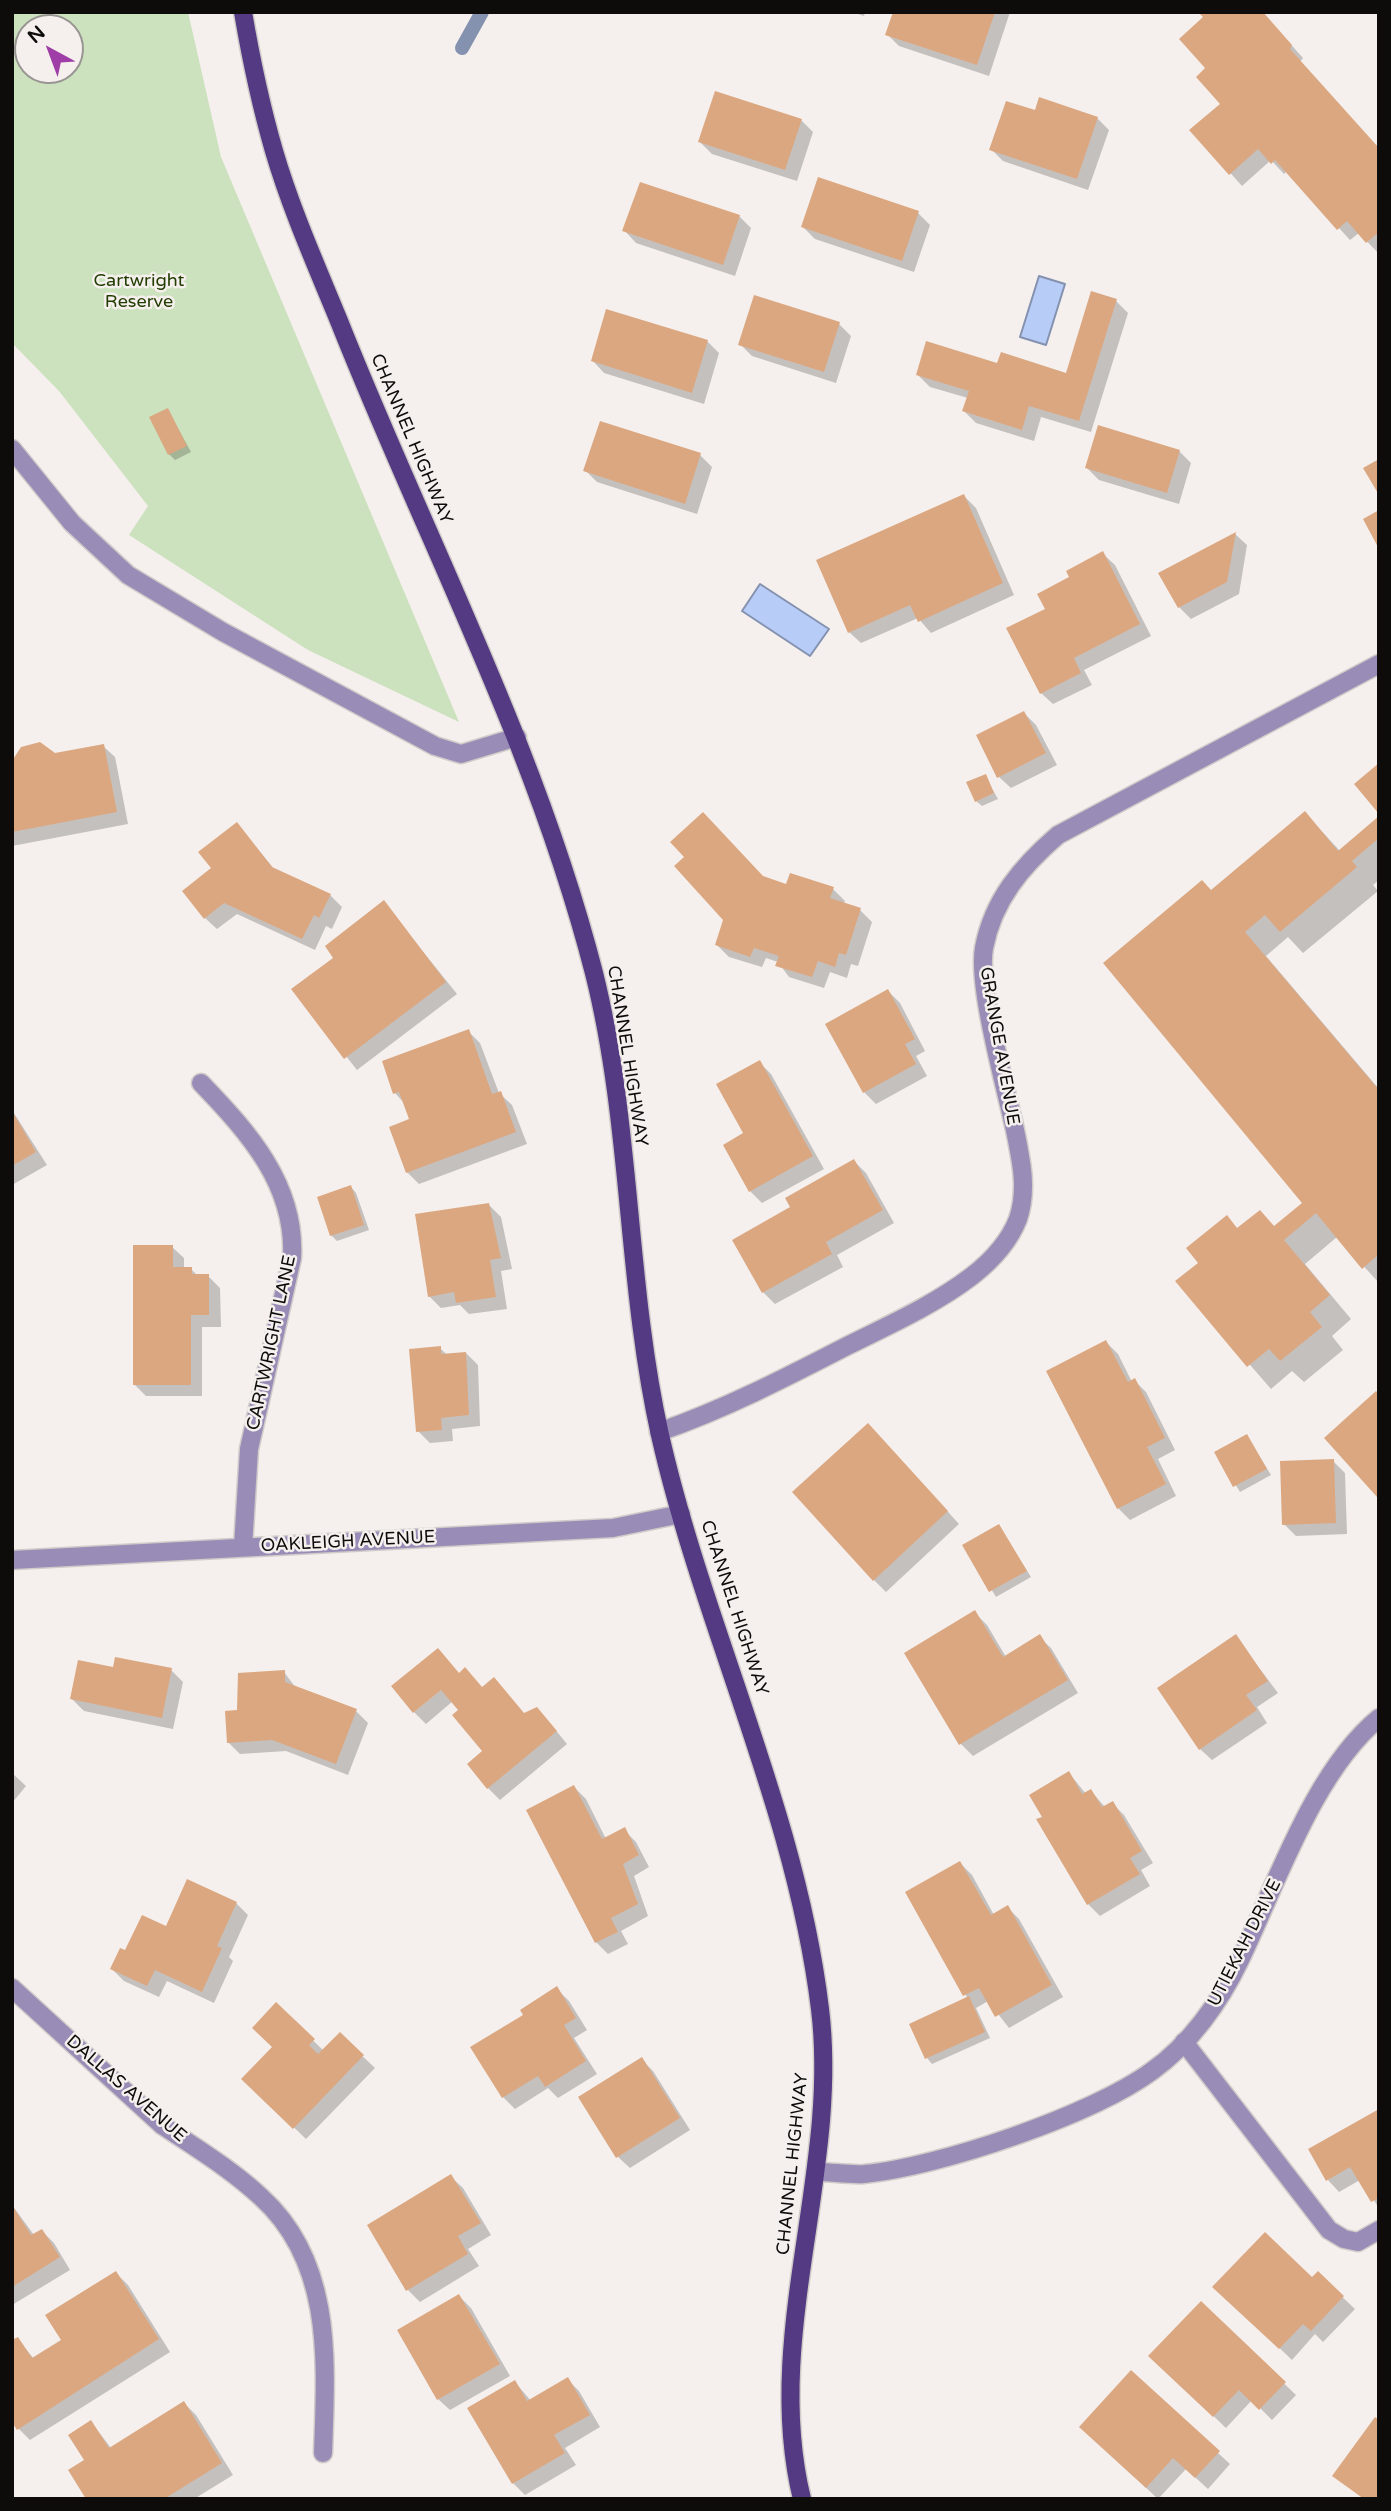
<!DOCTYPE html>
<style>
body{margin:0}
#map{position:relative;width:1391px;height:2511px;overflow:hidden;background:#f5f0ed;font-family:"Varela Round",sans-serif}
canvas{display:block}
.frame{position:absolute;inset:0;border:14px solid #0d0c0b;pointer-events:none}
.north{position:absolute;left:14px;top:14px;width:70px;height:70px;box-sizing:border-box;background:#f5f0ed;border:2px solid #989593;border-radius:50%;rotate:319deg;font-size:19px;font-weight:700;line-height:28px;text-align:center;color:#0d0c0b}
.north::after{content:'';display:block;margin:auto;width:24px;height:32px;background:#9f3ea6;clip-path:polygon(50% 0,100% 100%,50% 72%,0 100%)}
</style>
<div id="map">
<canvas width="1391" height="2511"></canvas>
<div class="frame"></div>
<div class="north">N</div>
</div>
<script>
const ctx = document.querySelector('canvas').getContext('2d');
ctx.lineJoin = 'round';
function fill(path, color) {
  ctx.fillStyle = color;
  ctx.fill(path, 'evenodd');
}
function stroke(path, color, width, dash) {
  ctx.strokeStyle = color;
  ctx.lineWidth = width;
  ctx.lineCap = dash ? 'butt' : 'round';
  ctx.setLineDash(dash || []);
  ctx.stroke(path);
}
function label(font, color, halo, rows, align = 'center') {
  ctx.font = font + ' "Varela Round",sans-serif';
  ctx.lineWidth = 5;
  ctx.setLineDash([]);
  ctx.textBaseline = 'middle';
  ctx.strokeStyle = halo;
  ctx.fillStyle = color;
  for (const [text, x, y, turn = 0] of rows) {
    ctx.save();
    ctx.translate(x, y);
    ctx.rotate((+turn || 0) * Math.PI / 180);
    ctx.textAlign = isNaN(turn) ? turn : align;
    if (halo) ctx.strokeText(text, 0, 0);
    ctx.fillText(text, 0, 0);
    ctx.restore();
  }
}
fill(new Path2D(`
 M12 12H188L221 157 459 722 308 650 129 535 148 506 59 391 12 343ZM28 28H70V70H28Z`), '#cce1bd');
const water = new Path2D(`
 M1039 276 1065 284 1046 345 1020 337Z
 M760 584 829 629 810 656 742 611Z`);
fill(water, '#b7ccf7');
stroke(water, '#8492b0', 2);
fill(new Path2D(`
 M852 12H865L864 16Z
 M894 12H1010L989 76 899 46 887 34Z
 M1262 12 1303 58 1300 62 1379 149V254L1359 233 1350 240 1287 171 1284 174 1271 160 1242 186 1192 130 1222 104Z
 M1036 113 1097 118 1109 130 1088 190 1003 161 991 149Z
 M801 120 813 132 797 181 712 154 700 142Z
 M918 213 930 225 914 272 815 239 803 227Z
 M739 216 751 228 735 276 636 243 625 231Z
 M1116 301 1128 313 1091 432 1041 417 1034 441 976 423 964 411 968 398 930 387 918 375 998 365 1067 375Z
 M839 324 851 336 836 383 752 356 740 344Z
 M707 341 719 353 704 404 604 373 593 361Z
 M168 410 191 452 175 460 169 454Z
 M1179 451 1191 463 1179 504 1099 480 1087 468Z
 M700 455 712 467 697 514 597 482 585 470Z
 M964 496 976 508 1014 595 931 633 918 618 861 643 849 632Z
 M1235 534 1247 545 1239 594 1191 619 1179 607 1161 574Z
 M1103 554 1115 565 1151 636 1084 670 1092 685 1053 704 1041 693 1047 609 1072 578Z
 M1024 713 1036 725 1057 765 1011 788 999 777Z
 M103 746 115 757 128 824 12 846V762Z
 M985 776 998 799 982 806 976 801Z
 M1305 813 1340 851 1379 818V880L1373 885 1378 891 1303 953 1288 937 1266 956 1379 1089V1283L1337 1237 1305 1264 1351 1319 1332 1336 1343 1350 1304 1382 1292 1371 1271 1389 1178 1282 1200 1263 1227 1218 1239 1230 1275 1228 1305 1203 1211 892Z
 M237 824 275 870 330 895 342 907 332 929 326 926 315 950 237 914 217 929 205 918Z
 M763 878 787 886 833 889 845 901 844 904 860 910 872 922 858 966 851 964 847 978 830 972 824 988 789 977 778 962 766 958 762 967 729 957 717 945Z
 M384 903 457 994 357 1070 293 989 335 958Z
 M888 991 900 1003 925 1051 916 1056 927 1076 876 1104 864 1092Z
 M468 1031 480 1043 499 1093 512 1105 527 1144 419 1184 407 1172 411 1121 405 1104 395 1093Z
 M759 1062 771 1074 824 1169 762 1203 750 1191 746 1134Z
 M12 1110 47 1165 12 1185Z
 M854 1161 866 1173 894 1223 837 1255 843 1267 775 1304 763 1292 792 1208Z
 M351 1187 356 1193 369 1230 337 1241 331 1235Z
 M489 1205 501 1217 512 1269 501 1271 507 1309 469 1314 460 1305 441 1308 429 1296Z
 M172 1247 184 1258V1269H191L198 1276H208L220 1288 221 1327H202V1396H146L134 1384Z
 M1106 1342 1118 1354 1132 1382 1134 1380 1146 1392 1175 1450 1158 1459 1176 1496 1130 1520 1118 1508Z
 M440 1348 447 1355 466 1353 478 1365 480 1426 452 1429 453 1441 430 1443 418 1431Z
 M1379 1396V1496L1327 1438Z
 M1247 1436 1271 1475 1240 1492 1216 1453Z
 M880 1437 959 1524 886 1592 874 1580Z
 M1333 1461 1345 1473 1347 1534 1296 1536 1284 1524Z
 M999 1526 1031 1577 996 1597 965 1546Z
 M975 1613 987 1625 1006 1657 1039 1637 1051 1648 1078 1693 973 1756 961 1744 907 1654Z
 M1236 1637 1278 1693 1257 1707 1267 1723 1212 1760 1200 1749Z
 M171 1670 183 1682 173 1729 84 1711 72 1699Z
 M284 1672 296 1688 356 1711 368 1723 348 1775 286 1751 240 1754 228 1742Z
 M460 1674 525 1715 549 1722 567 1744 500 1800 488 1788 484 1751 453 1701 426 1724 414 1712Z
 M12 1773 26 1786 12 1803Z
 M1069 1773 1086 1794 1091 1791 1105 1807 1112 1803 1124 1815 1153 1863 1141 1870 1150 1886 1100 1916 1088 1904 1044 1817Z
 M574 1787 586 1799 606 1839 624 1830 636 1842 649 1867 634 1876 648 1916 621 1931 628 1944 608 1954 596 1942Z
 M960 1863 972 1875 994 1915 1008 1908 1019 1919 1063 1997 1009 2028 988 2001 976 2008 990 2038 932 2064 927 2058 968 1999 907 1893Z
 M236 1903 248 1915 229 1957 233 1961 214 2003 167 1981 159 1997 124 1981 112 1969 167 1928Z
 M557 1989 569 2001 587 2030 574 2038 597 2074 558 2098 548 2088 515 2109 503 2097 526 2015Z
 M276 2005 324 2051 340 2035 375 2068 306 2139 244 2079 274 2047Z
 M641 2059 653 2071 690 2130 630 2168 618 2157Z
 M1379 2111V2208L1360 2180 1339 2192 1328 2180Z
 M451 2177 463 2188 491 2235 468 2249 479 2266 420 2302 408 2290 369 2226Z
 M12 2205 34 2235 42 2231 54 2243 70 2270 12 2305Z
 M116 2273 128 2285 170 2352 30 2440 18 2428V2339L34 2359 64 2340Z
 M1318 2274 1355 2309 1323 2342 1315 2334 1292 2360 1227 2298 1313 2280Z
 M459 2296 471 2308 510 2376 450 2410 438 2399Z
 M1201 2303 1296 2395 1272 2420 1252 2400 1226 2428 1151 2356Z
 M567 2379 579 2391 600 2427 565 2448 576 2465 525 2495 513 2483 515 2382 531 2401Z
 M184 2403 196 2415 233 2475 194 2499H88L87 2460 91 2422 111 2448Z
 M1093 2438 1218 2453 1230 2464 1208 2489 1186 2469 1158 2499Z`), '#0003');
stroke(new Path2D(`
 M462 48 482 12`), '#8492b0', 14);
fill(new Path2D(`
 M893 12H995L977 65 885 35Z
 M1198 12H1263L1292 45 1290 49 1379 148V232L1366 243 1347 221 1337 230 1275 160 1271 164 1258 149 1229 175 1189 130 1220 104 1196 77 1205 68 1179 39 1203 17Z
 M715 91 802 119 785 170 698 142Z
 M1039 97 1098 117 1077 179 989 150 1006 101 1035 110Z
 M818 177 919 211 902 261 801 227Z
 M640 182 740 215 723 265 622 231Z
 M1091 291 1117 299 1079 421 1029 406 1022 430 962 411 969 391 916 375 926 341 997 363 1001 352 1066 373Z
 M754 295 840 322 824 372 738 345Z
 M606 309 708 340 692 393 591 361Z
 M168 408 187 446 168 455 149 417Z
 M600 421 701 453 685 504 583 471Z
 M1098 425 1180 450 1167 493 1085 468Z
 M1379 459V495L1363 468Z
 M964 494 1003 583 918 622 910 605 848 633 816 560Z
 M1379 510V549L1363 519Z
 M1236 532 1227 582 1178 608 1158 573Z
 M1103 551 1140 624 1074 658 1081 673 1040 694 1006 628 1045 609 1037 594 1069 577 1066 571Z
 M1024 711 1046 753 997 778 976 735Z
 M40 742 55 753 104 744 117 812 12 832V761L21 747Z
 M1379 763V814L1354 784Z
 M986 774 994 793 975 802 966 782Z
 M1305 811 1338 851 1379 816V838L1352 861 1357 867 1280 932 1265 915 1245 932 1379 1090V1254L1362 1269 1316 1213 1284 1240 1330 1295 1310 1312 1322 1327 1280 1361 1269 1349 1247 1367 1175 1281 1198 1263 1186 1248 1227 1215 1237 1228 1260 1210 1274 1226 1302 1203 1103 963 1202 880 1211 890Z
 M703 812 763 876 786 884 790 873 834 887 830 898 861 908 846 955 839 953 835 967 818 961 812 977 775 966 779 956 754 948 750 957 715 945 723 920 674 866 684 857 670 842Z
 M237 822 272 867 331 894 319 918 314 915 302 939 224 903 204 919 182 891 211 868 198 852Z
 M384 900 446 982 344 1059 291 989 333 958 325 946Z
 M888 989 915 1039 905 1044 916 1064 863 1093 825 1024Z
 M469 1029 492 1094 501 1091 516 1132 406 1173 389 1127 409 1119 399 1092 393 1094 382 1061Z
 M760 1060 813 1156 749 1192 723 1145 743 1133 716 1084Z
 M12 1111 36 1152 12 1166Z
 M854 1159 883 1210 826 1242 832 1254 762 1293 732 1240 790 1207 785 1198Z
 M351 1185 364 1225 330 1236 317 1197Z
 M489 1203 501 1258 490 1260 496 1297 456 1303 454 1292 428 1297 415 1214Z
 M133 1245H173V1267H192V1274H209V1315H191V1385H133Z
 M1106 1340 1128 1382 1135 1378 1165 1438 1147 1447 1166 1484 1117 1509 1046 1371Z
 M441 1346V1354L466 1352 469 1415 441 1418 442 1430 416 1432 409 1349Z
 M1376 1391 1379 1394 1377 1497 1324 1438Z
 M868 1423 948 1511 873 1581 792 1492Z
 M1247 1434 1267 1469 1233 1487 1214 1452Z
 M1334 1459 1336 1523 1282 1525 1280 1461Z
 M999 1524 1027 1571 989 1592 962 1545Z
 M975 1610 1003 1657 1040 1634 1068 1680 959 1745 904 1653Z
 M1236 1634 1268 1681 1246 1695 1257 1710 1199 1750 1157 1688Z
 M438 1648 459 1673 465 1667 482 1687 494 1677 524 1713 537 1707 557 1731 487 1789 467 1764 482 1751 452 1715 458 1710 441 1690 413 1713 391 1686Z
 M115 1657 172 1668 162 1718 70 1699 78 1660 113 1667Z
 M285 1670V1682L357 1709 336 1764 272 1740 227 1743 225 1711 237 1710 238 1673Z
 M1069 1771 1082 1794 1091 1789 1102 1807 1113 1801 1142 1851 1130 1858 1140 1874 1087 1905 1036 1819 1042 1817 1029 1795Z
 M574 1785 602 1839 625 1827 639 1855 623 1864 638 1904 611 1918 618 1932 595 1943 526 1810Z
 M960 1861 991 1915 1008 1905 1052 1985 995 2017 979 1988 963 1996 905 1892Z
 M187 1879 237 1902 217 1946 222 1948 202 1992 155 1970 147 1986 110 1969 120 1948 125 1950 142 1915 166 1926Z
 M557 1986 576 2018 564 2025 586 2061 545 2087 538 2076 502 2098 470 2047 523 2015 520 2010Z
 M969 1996 985 2032 925 2059 909 2024Z
 M276 2002 315 2039 309 2045 318 2054 340 2032 364 2055 293 2129 241 2079 272 2047 252 2028Z
 M642 2057 680 2118 616 2158 578 2097Z
 M1379 2109V2198L1371 2202 1350 2167 1326 2181 1308 2149Z
 M451 2174 481 2223 458 2236 468 2254 406 2291 367 2225Z
 M12 2205 31 2235 42 2229 60 2257 12 2287Z
 M1265 2232 1312 2277 1318 2271 1344 2296 1311 2331 1303 2324 1279 2349 1212 2287Z
 M116 2271 159 2339 17 2430 12 2422V2340L18 2337 32 2358 61 2340 45 2315Z
 M459 2294 500 2364 437 2400 397 2330Z
 M1201 2301 1286 2382 1259 2410 1239 2390 1213 2417 1148 2356Z
 M1131 2370 1220 2451 1195 2478 1173 2458 1146 2488 1079 2427Z
 M568 2377 590 2415 554 2435 565 2453 512 2484 467 2408 515 2380 527 2401Z
 M184 2401 222 2463 164 2499H86L68 2470 84 2460 68 2435 91 2420 109 2448Z
 M1375 2417 1379 2420V2499H1364L1332 2476Z`), '#dba780');
const service = new Path2D(`
 M12 449 72 523 128 575 223 632 435 746 461 754 517 737
 M1184 2042 1329 2230 1344 2239 1358 2242 1379 2230
 M162 2125C196 2148 231 2169 261 2197 334 2263 326 2363 323 2453`);
const minor = new Path2D(`
 M201 1083C249 1133 296 1185 292 1258L249 1449 243 1547
 M659 1432C725 1409 785 1378 847 1346 889 1325 934 1305 972 1276 990 1262 1009 1242 1018 1219 1028 1189 1021 1160 1015 1130 1006 1089 977 985 984 948 993 900 1022 866 1058 835L1379 664
 M12 1560 613 1528 681 1514
 M12 1988 162 2125
 M817 2172C832 2172 849 2175 864 2174 939 2167 1092 2115 1152 2071 1190 2044 1220 2002 1240 1960 1276 1885 1314 1771 1379 1718`);
const primary = new Path2D(`
 M243 12C251 59 261 106 274 151 291 209 316 265 339 321 425 538 536 746 594 973 632 1124 626 1283 660 1435 704 1629 796 1810 820 2009 840 2172 762 2337 802 2499`);
stroke(service, '#d0ccc9', 21);
stroke(minor, '#d0ccc9', 21);
stroke(primary, '#d0ccc9', 21);
stroke(service, '#998db8', 18);
stroke(minor, '#998db8', 18);
stroke(primary, '#543983', 18);
label('18px', '#223d02', '#f5f0ed', [
 ["Cartwright",139,281],
 ["Reserve",139,302]
]);
label('18px', '#0d0c0b', '#f5f0ed', [
 ["CHANNEL HIGHWAY",411,439,67],
 ["GRANGE AVENUE",999,1046,80],
 ["CHANNEL HIGHWAY",627,1056,81],
 ["CARTWRIGHT LANE",272,1343,-78],
 ["OAKLEIGH AVENUE",348,1542,-3],
 ["CHANNEL HIGHWAY",734,1608,72],
 ["UTIEKAH DRIVE",1245,1943,-63],
 ["DALLAS AVENUE",126,2089,41],
 ["CHANNEL HIGHWAY",793,2164,-84]
]);
</script>
